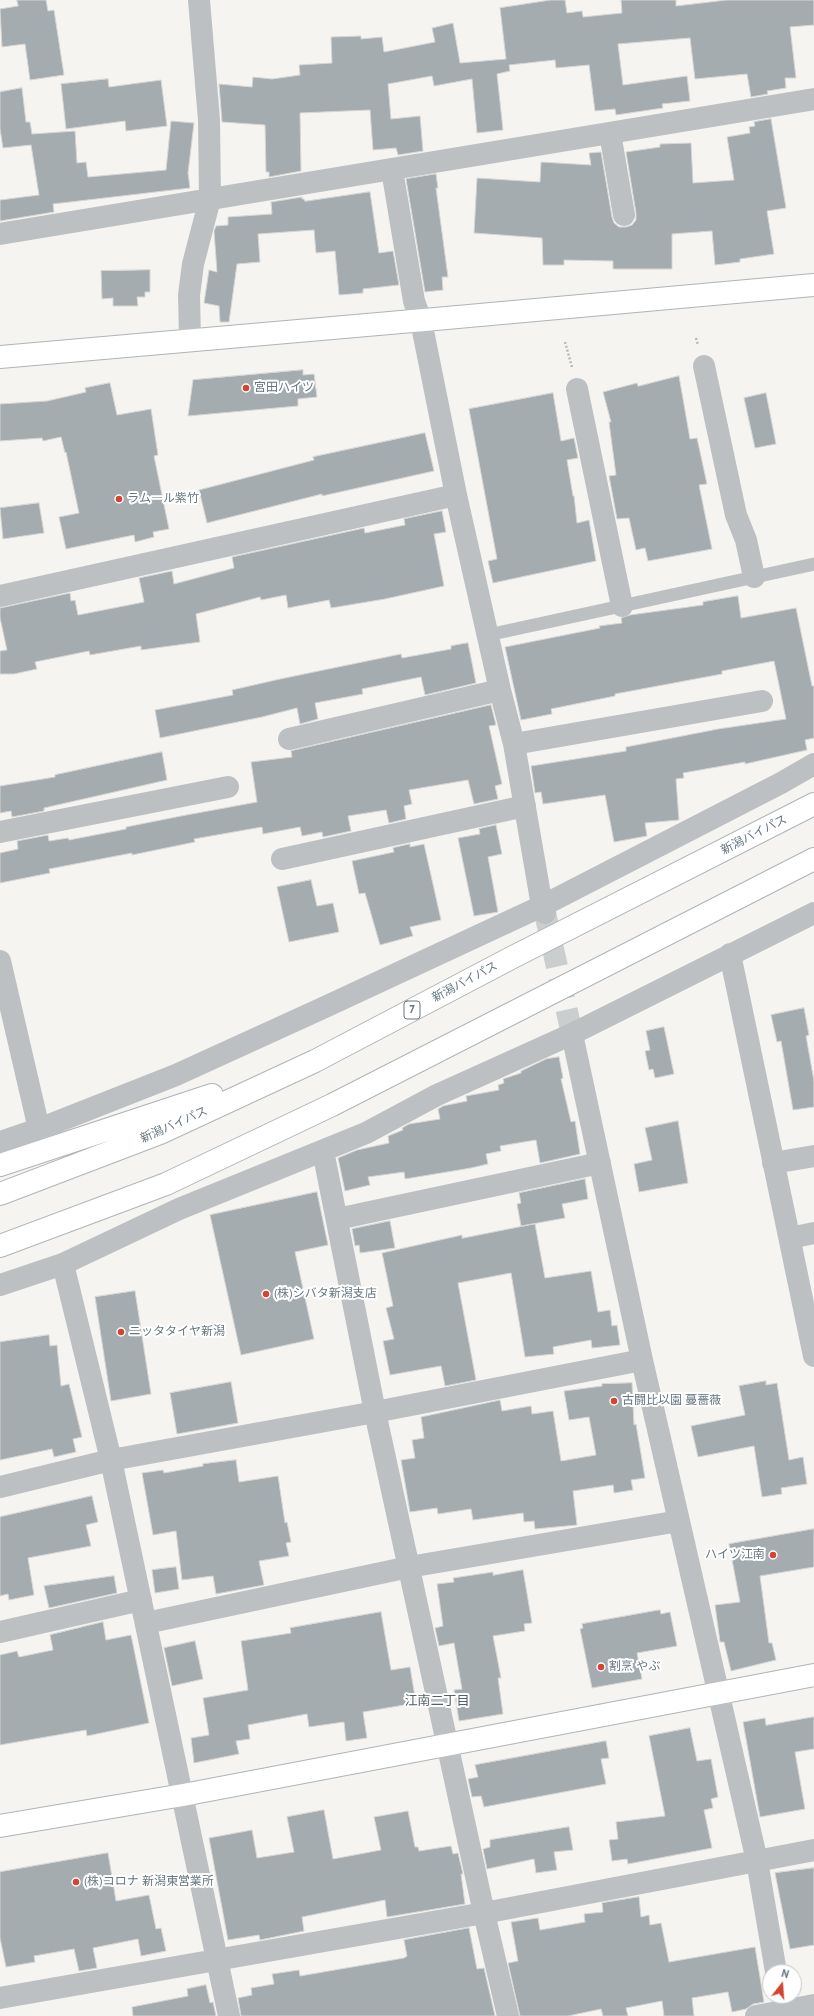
<!DOCTYPE html>
<meta charset="utf-8">
<style>
body{margin:0}
#map{position:relative;width:814px;height:2016px;overflow:hidden;background:#f5f4f1;font-family:"PT Sans",sans-serif}
canvas{display:block}
.north{position:absolute;left:762px;top:1964px;width:40px;height:40px;box-sizing:border-box;background:#fff;border:1px solid #c2c9cc;border-radius:50%;rotate:17deg;font-size:11px;font-weight:700;line-height:16px;text-align:center;color:#667780}
.north::after{content:'';display:block;margin:auto;width:14px;height:18px;background:#d44432;clip-path:polygon(50% 0,100% 100%,50% 72%,0 100%)}
</style>
<div id="map">
<canvas width="814" height="2016"></canvas>
<div class="north">N</div>
</div>
<script>
const ctx = document.querySelector('canvas').getContext('2d');
ctx.lineJoin = 'round';
function fill(path, color) {
  ctx.fillStyle = color;
  ctx.fill(path, 'evenodd');
}
function stroke(path, color, width, dash) {
  ctx.strokeStyle = color;
  ctx.lineWidth = width;
  ctx.lineCap = dash ? 'butt' : 'round';
  ctx.setLineDash(dash || []);
  ctx.stroke(path);
}
function label(font, color, halo, rows, align = 'center') {
  ctx.font = font + ' "PT Sans","Noto Sans JP",sans-serif';
  ctx.lineWidth = 4;
  ctx.setLineDash([]);
  ctx.textBaseline = 'middle';
  ctx.strokeStyle = halo;
  ctx.fillStyle = color;
  for (const [text, x, y, turn = 0] of rows) {
    ctx.save();
    ctx.translate(x, y);
    ctx.rotate((+turn || 0) * Math.PI / 180);
    ctx.textAlign = isNaN(turn) ? turn : align;
    if (halo) ctx.strokeText(text, 0, 0);
    ctx.fillText(text, 0, 0);
    ctx.restore();
  }
}
const building = new Path2D(`
 M17 0H46L48 11 54 10 64 75 30 80 25 44 2 47 0 9 18 6Z
 M551 0H565L567 13 582 11 583 17 622 13 621 0H676V6L727 0H814V25L790 27 796 78H785L786 88 767 91 768 94 751 97 747 74 695 79 690 38 618 44 623 85 687 76 690 101 662 104 663 108 616 115 615 109 595 111 589 65 556 68 555 60 509 65 510 71 497 74 503 130 477 133 472 79 434 86 432 76 388 84 391 119 420 116 423 151 398 155 396 148 373 150 370 110 300 113 301 171 269 177V172H266L265 125 222 122 219 84 252 87 253 77 272 79 300 75 299 65 332 63 331 37 361 36V39L382 37 384 52 435 42 432 28 453 23 460 63 506 59 500 8Z
 M108 79 109 87 161 80 167 126 126 131 125 121 66 129 61 84Z
 M22 88 26 122H30L32 134 75 131 77 163 86 162 88 177 166 170 171 121 194 123 188 173 190 188 53 204 54 212 0 221V200L39 195 31 145 3 148 0 129V92Z
 M771 119 786 208 767 211 774 254 740 259V262L715 265 712 231 672 234V269H613V261L564 260V265H543L542 238 474 233 477 178 540 182 541 162 591 165 589 153 601 152 612 217 614 223 619 227H626L632 225 636 220V213L626 152 660 147V144L691 143 693 183 734 180 727 137 750 133 749 127 755 126 754 122Z
 M436 174 438 188H436L448 277H442L443 290 425 292 406 179Z
 M370 192 379 253 393 251 399 285 363 289V293L339 295 335 251 316 253 314 230 258 234 260 262 237 264 229 322H220L219 306 204 303 209 270 217 272 214 231 216 226 228 225V217L272 214 271 202 302 197V199H304L305 201Z
 M150 270V292H145V297H137L138 306H113V298L102 299 101 271Z
 M303 370V375L314 374 317 397 298 399V406L188 416 193 380Z
 M679 376 690 439 697 438 707 484 699 485 712 549 648 561 645 548 636 550 629 518 617 519 609 476 616 475 609 422H611L603 392 637 383 638 386Z
 M110 383 117 415 151 409 158 455 154 456 169 529 153 532 154 537 135 542 134 535 66 549 59 517 79 513 66 452 65 453 61 437 43 441 42 438 0 441V404L47 401 86 392 85 388Z
 M553 393 561 441 574 438 578 458 567 460 573 496H574L577 523 589 520 596 561 493 583 488 561 497 559 469 409Z
 M766 393 776 444 755 448 744 398Z
 M425 433 434 471 322 496V494L207 523 199 490 314 460 313 457Z
 M39 503 44 533 3 539 0 508Z
 M442 511 446 532 434 534 444 586 385 599 331 608 329 600 288 608 286 595 261 600 260 597 196 614 200 642 141 650V646L90 655 89 651 35 662 37 669 14 674H0V651L7 650 0 618V608L70 593 71 601 75 600 78 615 134 604 144 602 139 578 172 571 174 584 234 568 232 557 364 528 365 533 405 525 404 519Z
 M738 596 741 618 796 608 812 686H814V738L805 740 807 750 745 764V762L683 773 684 778 676 779 679 820 645 823 647 836 614 842 605 795 543 804 541 792 535 793 531 766 626 751V747L718 729 786 719 774 661 722 671V674L615 694V696L551 709 552 714 521 720 505 647 600 628 599 626 622 623 621 618 630 615 703 605V602Z
 M468 643 476 683 425 695 421 677 362 689 363 694 315 703 318 719 300 724 297 708 262 717 160 738 155 710 233 695 232 690 280 679 401 654 402 658 451 649V646Z
 M491 705 496 725 489 726 502 784 495 786 498 799 474 804 468 780 409 790 412 804 404 806 406 819 389 823 386 810 348 816 351 831 323 837 322 832 302 836 300 827 263 834 262 827 194 839 195 842 132 855V853L49 869 50 873 0 883V853L18 849 17 841 48 835 49 841 68 838 69 840 126 829V827L181 816 257 802 251 762 292 757 291 751Z
 M162 752 167 780 44 808V811L12 817 11 811 0 813V786L55 777V775Z
 M496 825 502 854 488 857 498 912 474 916 458 838 480 834 479 829Z
 M410 844V847L424 844 441 920 410 927 413 936 380 945 365 893 359 894 352 861 394 852 393 848Z
 M311 880 317 906 333 903 339 932 289 942 277 887Z
 M804 1008 809 1035 806 1036 814 1081V1107L793 1110 781 1041 777 1042 771 1015Z
 M664 1027 674 1074 655 1078 653 1069 649 1070 645 1051 650 1050 646 1031Z
 M559 1057 563 1078 561 1079 571 1122 575 1121 580 1154 540 1163 536 1140 500 1146 501 1151 486 1154 488 1164 471 1168 405 1179 404 1172 368 1177 370 1185 345 1191 338 1158 357 1150 389 1143 388 1136 403 1130 402 1128 409 1124 440 1119 438 1109 443 1106 467 1101 466 1096 499 1090 498 1085 504 1083 503 1079 521 1073V1071L546 1059Z
 M678 1121 688 1183 639 1192 634 1164 652 1160 645 1128Z
 M585 1179 588 1199 562 1204 565 1218 521 1226 517 1204 521 1203 519 1193Z
 M317 1192 328 1245 295 1252 314 1339 241 1355 210 1215Z
 M390 1221 395 1248 360 1253 359 1245 355 1246 352 1229Z
 M535 1224 545 1278 591 1271 598 1312 610 1310 612 1326 617 1325 620 1345 592 1348 591 1340 553 1347 554 1354 525 1357 511 1273 458 1283 476 1380 445 1386 441 1366 390 1375 383 1341 394 1339 386 1308 393 1306 382 1253 462 1235V1238Z
 M135 1291 151 1394 111 1401 95 1297Z
 M49 1335 50 1346 57 1345 61 1386 69 1384 82 1437 73 1439 76 1452 54 1457 52 1449 0 1460V1342Z
 M766 1381V1385L777 1383 789 1460 803 1457 807 1484 781 1488 782 1494 762 1497 754 1446 698 1457 691 1426 745 1415 739 1386Z
 M231 1382 238 1423 177 1434 170 1393Z
 M632 1383 634 1425 636 1424 645 1478 631 1480 633 1490 614 1493 613 1485 573 1491 577 1525 535 1529 534 1521 524 1522 523 1513 473 1520 471 1509 438 1514 437 1508 410 1512 401 1460 415 1458 412 1440 424 1438 421 1417 500 1400 502 1411 531 1406 532 1414 553 1411 561 1461 596 1455 589 1417 569 1420 564 1391 602 1386V1384Z
 M236 1460 239 1482 278 1476 285 1523 287 1522 291 1542 286 1543 289 1556 259 1561 264 1585 216 1594 213 1576 182 1580 176 1531 153 1535 142 1473 163 1470 164 1473 203 1466V1464Z
 M92 1496 98 1522 86 1525 91 1546 28 1558 34 1595 9 1600 8 1594 0 1596V1517Z
 M814 1529V1567L760 1576 769 1643H772L776 1660 731 1671 724 1642H720L715 1605 740 1602 729 1544Z
 M176 1567 179 1589 155 1593 152 1570Z
 M523 1570 532 1623 524 1624 525 1631 493 1636 501 1678H498L503 1714 459 1721 454 1690 462 1689 454 1643 439 1646 435 1628 443 1626 437 1584 454 1582 453 1578 493 1572V1575Z
 M114 1576 117 1593 49 1608 44 1586Z
 M660 1610 661 1614 670 1612 677 1646 637 1653 642 1679 592 1688 580 1629 583 1628 582 1624Z
 M381 1612 391 1670 410 1667 416 1703 363 1712 367 1738 346 1741 344 1722 309 1727 307 1714 248 1725 250 1739 236 1741 239 1754 194 1763 191 1738 209 1735 203 1698 248 1690 241 1641 291 1633 290 1628Z
 M103 1622 106 1640 131 1635 149 1723 87 1736 86 1730 0 1745V1655L17 1651 19 1657 53 1650 50 1635Z
 M195 1641 203 1679 172 1686 164 1648Z
 M814 1717V1749L795 1752 805 1809 760 1817 743 1722 765 1718 766 1725Z
 M690 1728 697 1761 711 1759 718 1797 711 1799 713 1808 704 1810 712 1848 628 1864 627 1859 612 1861 609 1840 618 1839 616 1822 665 1816 649 1736Z
 M606 1741 609 1758 601 1759 606 1784 484 1807 481 1796 472 1797 468 1779 478 1777 475 1765Z
 M324 1810 333 1859 381 1850 374 1817 408 1811 415 1847H418L419 1851 451 1846 453 1854 458 1853 463 1874H461L465 1904 387 1917 385 1900 302 1917 304 1931 260 1940 259 1935 228 1940 209 1838 252 1830 257 1858 294 1852 287 1817Z
 M569 1827 573 1850 554 1852 557 1870 536 1873 534 1859 487 1869 483 1849 490 1847V1840Z
 M108 1853 116 1901 149 1895 156 1929 161 1928 166 1951 141 1956 138 1939 93 1948 97 1968 79 1971 74 1949 34 1956 35 1962 6 1967 0 1938V1872Z
 M814 1868V1945L790 1949 775 1873Z
 M639 1897 641 1917 649 1915 650 1925 661 1923 669 1962 755 1947 764 2002 753 2004 746 2009 732 2012 728 1992 692 1998 694 2016H664L662 2001 626 2008 628 2016H603L601 2009 568 2016H520L508 1963 518 1961 511 1922 538 1918 540 1930 585 1922 584 1914 603 1912 602 1903Z
 M469 1928 477 1969 484 1968 495 2016H241L238 1998 252 1995 251 1988 274 1984 272 1974 299 1970 300 1976 404 1958 407 1956 404 1940Z
 M206 1985 210 2003 213 2002 216 2016H133L132 2007 188 1996 187 1989Z`);
fill(building, '#a4acb0');
stroke(building, '#d6d6d4', 1);
stroke(new Path2D(`
 M545 913 572 1034`), '#cacecf', 22, [22, 11]);
const secondary = new Path2D(`
 M0 357C271 332 543 311 814 285
 M0 1826 183 1795 814 1675`);
const highway = new Path2D(`
 M0 1165 212 1095
 M0 1194 160 1133 315 1061 513 957 814 804
 M0 1246 166 1184 332 1105 814 859`);
stroke(secondary, '#aeb4b8', 24);
stroke(highway, '#afb4b6', 24);
stroke(new Path2D(`
 M696 338 698 345
 M565 342 572 367`), '#b6b9bb', 2.5, [2, 2]);
stroke(new Path2D(`
 M488 635 814 564`), '#bcc0c3', 13);
stroke(new Path2D(`
 M610 133 624 215
 M392 170 414 301 421 321 456 495 500 690 514 744 542 906 545 913
 M0 234 814 99
 M190 339 189 295 193 264 210 199 209 120 199 0
 M704 366 736 515 746 540 754 577
 M577 389 622 606
 M0 596 456 495
 M289 739 500 690
 M514 744 762 701
 M0 832 228 787
 M282 859 525 806
 M730 954 814 1356
 M0 961 39 1129
 M572 1034 642 1360 757 1861 776 1972
 M0 1142 39 1129 176 1075 325 1007 542 906 781 783 814 764
 M323 1151 375 1412 484 1913 508 2016
 M773 1163 814 1156
 M337 1219 600 1163
 M790 1238 814 1233
 M63 1264 111 1460 229 2016
 M0 1285 63 1264 179 1209 366 1133 437 1095 572 1034 814 913
 M0 1487 111 1460 375 1412 642 1360
 M146 1623 409 1567 679 1521
 M0 1632 141 1600
 M0 1998 484 1913 814 1850
 M756 2016 814 2005`), '#bcc0c3', 22);
stroke(secondary, '#fff', 22);
stroke(highway, '#fff', 22);
for (const [x, y, r, color] of [
 [246,388,4,"#d44432"],
 [119,499,4,"#d44432"],
 [266,1294,4,"#d44432"],
 [121,1332,4,"#d44432"],
 [614,1401,4,"#d44432"],
 [773,1555,4,"#d44432"],
 [601,1667,4,"#d44432"],
 [76,1882,4,"#d44432"]
]) {
  const dot = new Path2D();
  dot.arc(x, y, r, 0, 2 * Math.PI);
  ctx.fillStyle = color;
  ctx.fill(dot);
  stroke(dot, '#fff', 1.5);
}
for (const [x, y, w] of [
 [412,1010,16]
]) {
  const box = new Path2D();
  box.roundRect(x - w / 2, y - 9, w, 18, 3);
  ctx.fillStyle = '#fff';
  ctx.fill(box);
  stroke(box, '#667780', 1);
}
label('bold 11px', '#667780', null, [
 ["7",412,1010]
]);
label('12px', '#667780', '#fff', [
 ["宮田ハイツ",254,388],
 ["ラム―ル紫竹",127,499],
 ["(株)シバタ新潟支店",274,1294],
 ["ニッタタイヤ新潟",129,1332],
 ["古闘比以園 蔓薔薇",622,1401],
 ["ハイツ江南",765,1555,"right"],
 ["割烹 やぶ",609,1667],
 ["(株)コロナ 新潟東営業所",84,1882]
], 'left');
label('12px', '#667780', '#fff', [
 ["新潟バイパス",754,835,-27],
 ["新潟バイパス",465,982,-28],
 ["新潟バイパス",174,1125,-24]
]);
label('13px', '#536066', '#fff', [
 ["江南二丁目",437,1701]
]);
</script>
